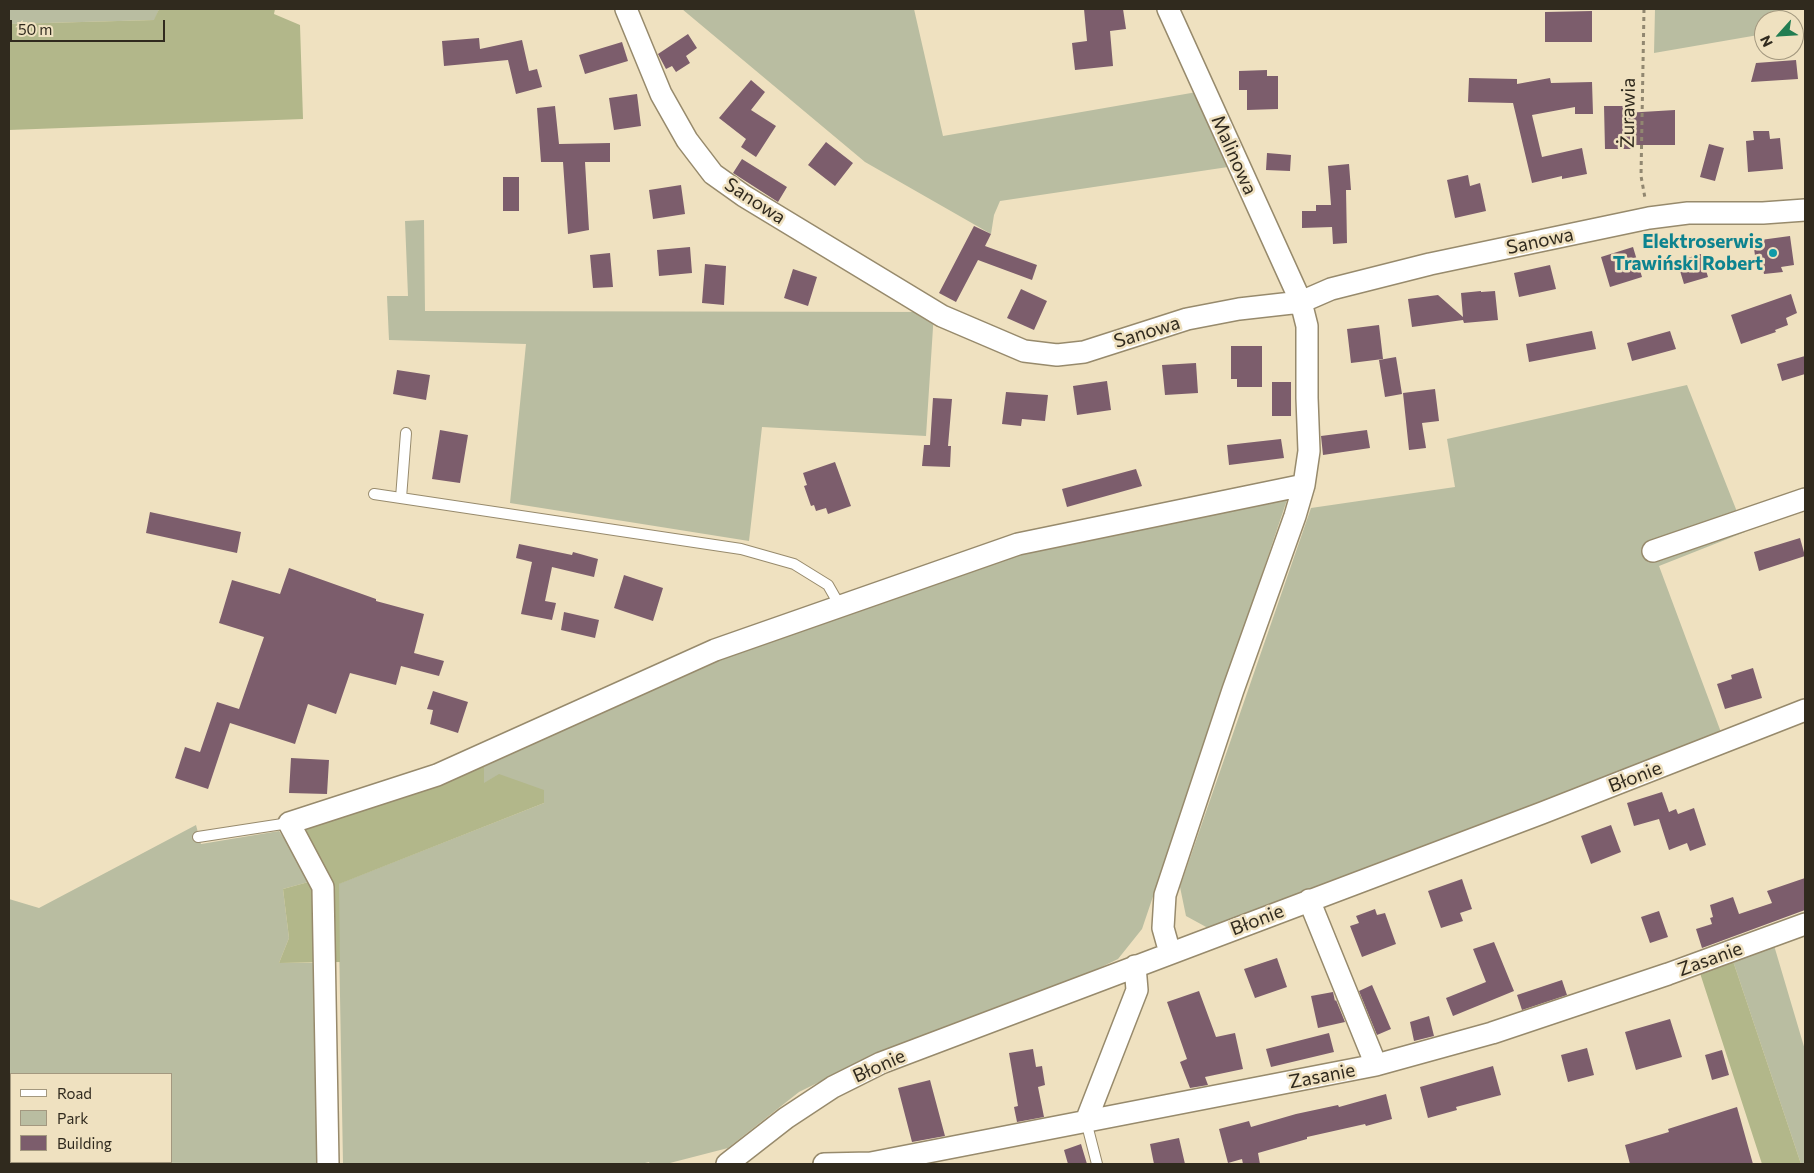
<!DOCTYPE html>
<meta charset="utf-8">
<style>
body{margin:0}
#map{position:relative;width:1814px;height:1173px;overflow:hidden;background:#efe1c0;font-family:Commissioner,sans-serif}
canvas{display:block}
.frame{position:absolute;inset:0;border:10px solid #302a1e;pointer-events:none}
.legend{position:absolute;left:10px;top:1073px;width:162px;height:90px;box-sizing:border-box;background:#efe1c0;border:1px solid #a3987f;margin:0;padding:6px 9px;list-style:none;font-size:15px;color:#302a1e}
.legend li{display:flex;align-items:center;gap:10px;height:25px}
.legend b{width:25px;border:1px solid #a3987f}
.north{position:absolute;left:1754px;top:10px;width:50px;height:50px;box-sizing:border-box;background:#efe1c0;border:1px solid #a3987f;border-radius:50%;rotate:244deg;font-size:14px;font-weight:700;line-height:20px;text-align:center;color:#302a1e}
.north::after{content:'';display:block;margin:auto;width:18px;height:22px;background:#227d52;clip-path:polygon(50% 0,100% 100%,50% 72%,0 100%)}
.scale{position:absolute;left:10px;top:20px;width:155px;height:22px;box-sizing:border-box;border:2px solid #302a1e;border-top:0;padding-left:6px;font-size:15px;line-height:18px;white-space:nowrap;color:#302a1e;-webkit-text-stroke:4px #efe1c0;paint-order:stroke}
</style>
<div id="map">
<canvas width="1814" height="1173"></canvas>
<div class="frame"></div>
<ul class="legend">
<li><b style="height:6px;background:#fff"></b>Road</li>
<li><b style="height:14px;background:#b9bda1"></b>Park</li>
<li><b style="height:14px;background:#7c5d6c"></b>Building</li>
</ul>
<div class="north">N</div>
<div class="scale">50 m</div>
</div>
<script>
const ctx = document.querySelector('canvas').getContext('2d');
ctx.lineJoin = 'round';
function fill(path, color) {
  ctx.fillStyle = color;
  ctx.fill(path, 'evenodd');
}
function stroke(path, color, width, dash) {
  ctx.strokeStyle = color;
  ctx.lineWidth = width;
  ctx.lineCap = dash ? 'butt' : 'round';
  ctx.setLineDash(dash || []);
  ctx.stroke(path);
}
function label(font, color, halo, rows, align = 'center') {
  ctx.font = font + ' Commissioner,sans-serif';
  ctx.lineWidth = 5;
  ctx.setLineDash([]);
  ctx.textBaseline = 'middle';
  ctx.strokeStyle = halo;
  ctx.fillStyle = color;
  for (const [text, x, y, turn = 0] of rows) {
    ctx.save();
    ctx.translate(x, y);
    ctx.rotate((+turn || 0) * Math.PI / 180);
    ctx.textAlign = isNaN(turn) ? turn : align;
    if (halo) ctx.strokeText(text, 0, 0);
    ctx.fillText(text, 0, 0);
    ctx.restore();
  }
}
fill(new Path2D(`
 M9 9H159L155 20 9 24Z
 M682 9H914L943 136 1197 92 1228 167 1000 201 994 215 991 234 865 162Z
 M1655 9H1783L1784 20H1764V34L1654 53Z
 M424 220 425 311 934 312 926 436 762 427 749 541 510 503 526 344 389 340 387 296H408L405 221Z
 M1687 385 1745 532 1659 566 1722 735 1208 928 1186 916 1180 887 1311 508 1455 487 1447 439Z
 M1288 497 1142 929 1118 959 1079 978 862 1061 799 1092 728 1148 666 1164H650L649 1162 641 1164H343L338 884 544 803 484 783V763L720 654 993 560Z
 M196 825 201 844 279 831 312 881 283 889 289 938 279 963H318L322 1164H9V899L39 908ZM11 1074H171V1162H11Z
 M1773 942 1805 1050V1164H1801L1732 958Z`), '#b9bda1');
fill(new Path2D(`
 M159 9H275L274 14 300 25 303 119 9 130V24L154 20Z
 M484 763V783L499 774 544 790V803L339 884 340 962 279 963 289 938 283 889 312 881 300 829Z
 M1732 958 1801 1164H1762L1699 970Z`), '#b2b78a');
fill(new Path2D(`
 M1084 9H1123L1126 29 1110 31 1113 66 1075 70 1072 43 1087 41Z
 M1592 11V42H1545V12Z
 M688 34 697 48 686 56 690 63 676 72 672 66 666 69 658 54Z
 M479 38 480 49 522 40 529 71 537 69 542 87 516 94 508 60 444 66 442 41Z
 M622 42 628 61 585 74 579 55Z
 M1796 60 1798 79 1751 82 1756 63Z
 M1267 70V76H1278V109L1247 110V90H1239V71Z
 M1469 78 1517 79V84L1550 78 1551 83 1592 82 1593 114H1575V107L1532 115 1542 157 1582 148 1587 174 1562 179V176L1532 183 1513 103 1468 102Z
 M751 80 765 92 751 110 776 126 756 157 741 147 746 139 719 118Z
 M637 94 641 126 614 130 609 98Z
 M555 106 559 144 610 143V162H585L589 230 568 234 563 162H541L537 108Z
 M1604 106H1625V113L1675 110V145H1635V149H1605Z
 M1753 131H1769L1770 139 1780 138 1783 169 1748 172 1746 141 1754 140Z
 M826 142 853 163 835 186 808 165Z
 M1709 144 1724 148 1715 181 1700 177Z
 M1267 153 1291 155 1290 171 1266 170Z
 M742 159 787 187 778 202 733 173Z
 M1349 164 1351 190H1346L1347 243 1333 244 1332 227 1302 228V211H1316V205H1331L1328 166Z
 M1468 175 1470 186 1480 183 1486 211 1455 218 1447 180Z
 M503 177H519V211H503Z
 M681 185 685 214 653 219 649 190Z
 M974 226 991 234 985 246 1037 265 1032 280 978 260 956 302 939 293Z
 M1790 236 1794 265 1781 267 1783 272 1764 274 1763 269 1757 270 1753 241Z
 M690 247 692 273 659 276 657 250Z
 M1633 247 1642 277 1610 287 1601 257Z
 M610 253 613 287 593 288 590 255Z
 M1701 254 1708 277 1684 284 1677 261Z
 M705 264 726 266 724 305 702 303Z
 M1550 265 1556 289 1519 297 1514 273Z
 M793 269 817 277 808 306 784 298Z
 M1021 289 1047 301 1034 330 1007 318Z
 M1481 291V292L1495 291 1498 320 1464 323 1463 320 1412 327 1408 299 1438 295 1463 317 1461 293Z
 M1791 294 1797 313 1786 318 1788 325 1775 330 1776 332 1741 344 1731 315Z
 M1379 325 1383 359 1351 363 1347 329Z
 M1592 331 1596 349 1529 362 1526 344Z
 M1670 331 1676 349 1632 361 1627 343Z
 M1231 346H1262V387H1237V379H1231Z
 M1805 356V374L1782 381 1777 364Z
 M1396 357 1402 394 1385 397 1379 360Z
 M1196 363 1198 393 1165 395 1162 365Z
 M397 370 430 375 426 400 393 394Z
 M1107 381 1111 410 1077 415 1073 386Z
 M1272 382H1291V416H1272Z
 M1435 389 1439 421 1422 423 1426 448 1409 450 1403 393Z
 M1006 392 1048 395 1045 421 1022 419 1021 426 1002 424Z
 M933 398 952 399 948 446H951L950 467 922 466 924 445H930Z
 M440 430 468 435 460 483 432 479Z
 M1367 430 1370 448 1323 455 1321 436Z
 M1281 439 1284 458 1229 465 1227 445Z
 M835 462 851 506 828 514 826 508 816 511 814 505 811 506 804 486 807 485 803 473Z
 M1136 469 1142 486 1067 507 1062 489Z
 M150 512 241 532 237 553 146 533Z
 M1800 538 1805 556 1759 571 1754 552Z
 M519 544 572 555 573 552 598 559 594 577 552 567 545 601 556 603 552 620 521 614 532 562 516 558Z
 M289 568 376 599V601L424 614 414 653 444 661 439 676 401 666 396 685 350 673 336 714 308 704 295 744 230 723 208 789 175 778 185 747 200 752 217 702 239 709 264 637 219 623 232 580 280 594Z
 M624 575 663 588 653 621 614 608Z
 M564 612 599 620 595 638 561 630Z
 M1753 668 1762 698 1725 709 1717 684 1732 679 1731 675Z
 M433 691 468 702 458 733 430 724 433 710 427 709Z
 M291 758 329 760 327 794 289 793Z
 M1662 792 1669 812 1676 809 1678 814 1694 808 1706 845 1690 851 1687 843 1669 850 1659 819 1634 826 1627 803Z
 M1611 825 1621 852 1591 864 1581 836Z
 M1805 878V910L1702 948 1696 929 1712 924 1710 918 1713 917 1710 905 1733 897 1739 914 1772 903 1767 891Z
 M1462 879 1472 909 1460 913 1463 921 1441 928 1428 891Z
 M1375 909 1377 915 1385 913 1396 944 1362 957 1350 926 1359 923 1356 916Z
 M1659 911 1668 937 1650 943 1641 917Z
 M1494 942 1514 991 1453 1016 1446 998 1486 982 1473 949Z
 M1277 958 1287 987 1255 998 1244 969Z
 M1562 980 1567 995 1522 1010 1517 995Z
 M1372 985 1391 1029 1377 1035 1359 991Z
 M1199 991 1216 1037 1235 1033 1243 1069 1205 1077 1208 1085 1190 1088 1180 1062 1187 1059 1167 1002Z
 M1333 992 1335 1001 1336 1000 1345 1022 1318 1028 1311 996Z
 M1429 1016 1434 1036 1414 1041 1410 1022Z
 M1670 1019 1682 1057 1636 1070 1625 1032Z
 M1329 1033 1334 1052 1271 1067 1266 1049Z
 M1587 1048 1594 1075 1568 1082 1561 1055Z
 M1033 1049 1036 1067 1042 1066 1045 1085 1038 1087 1044 1117 1017 1122 1014 1107 1018 1106 1009 1053Z
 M1722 1050 1729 1075 1712 1080 1705 1055Z
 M1493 1066 1501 1095 1456 1107 1457 1110 1428 1118 1420 1087Z
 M930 1080 945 1136 912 1142 898 1088Z
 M1386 1094 1392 1119 1366 1126 1365 1124 1307 1137V1139L1258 1153 1260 1164H1243L1242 1159 1228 1163 1219 1129 1249 1121 1251 1127 1296 1114 1338 1105 1339 1107Z
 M1737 1107 1753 1164H1630L1625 1145 1669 1132 1668 1129Z
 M1179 1138 1185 1164H1154L1150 1144Z
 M1081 1144 1087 1164H1068L1064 1150Z`), '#7c5d6c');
const lane = new Path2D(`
 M374 494 741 549 794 564 828 585 840 606
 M401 498 406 433
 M198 837 289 823
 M1086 1121 1097 1164`);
const street = new Path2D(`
 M626 9 661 94 687 140 713 174 744 196 942 316 1024 351 1057 355 1084 352 1187 319 1239 309 1301 302 1331 289 1430 264 1649 218 1688 213H1763L1805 210
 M1168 9 1301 302 1307 326V398L1309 451 1304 485 1295 516 1233 690 1165 895 1163 928 1170 953
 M1653 551 1805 499
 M1309 900 1376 1065
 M1086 1121 1137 990 1135 966
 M328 1164 323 887 289 823 437 775 715 650 1018 544 1304 485
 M727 1164 786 1118 833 1087 881 1063 1542 813 1805 710
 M824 1164 871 1163 1376 1065 1492 1033 1668 974 1805 924`);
stroke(lane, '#978a6c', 12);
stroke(street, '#978a6c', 24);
stroke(new Path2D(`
 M1644 9 1641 176 1645 198`), '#918770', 3, [4, 4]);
stroke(lane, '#fff', 10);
stroke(street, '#fff', 21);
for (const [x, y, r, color] of [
 [1773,253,5,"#0f9aa8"]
]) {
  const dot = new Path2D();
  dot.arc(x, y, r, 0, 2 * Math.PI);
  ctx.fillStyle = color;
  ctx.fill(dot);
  stroke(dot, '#efe1c0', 2);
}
label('19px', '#302a1e', '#efe1c0', [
 ["Żurawia",1628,113,-89],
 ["Malinowa",1234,155,66],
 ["Sanowa",755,201,33],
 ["Sanowa",1540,241,-12],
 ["Sanowa",1147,332,-17],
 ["Błonie",1635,777,-21],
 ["Błonie",1257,920,-21],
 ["Zasanie",1710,959,-20],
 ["Błonie",879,1066,-24],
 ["Zasanie",1322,1076,-11]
]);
label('bold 19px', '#0d838f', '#efe1c0', [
 ["Elektroserwis",1763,242],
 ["Trawiński Robert",1763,264]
], 'right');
</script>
